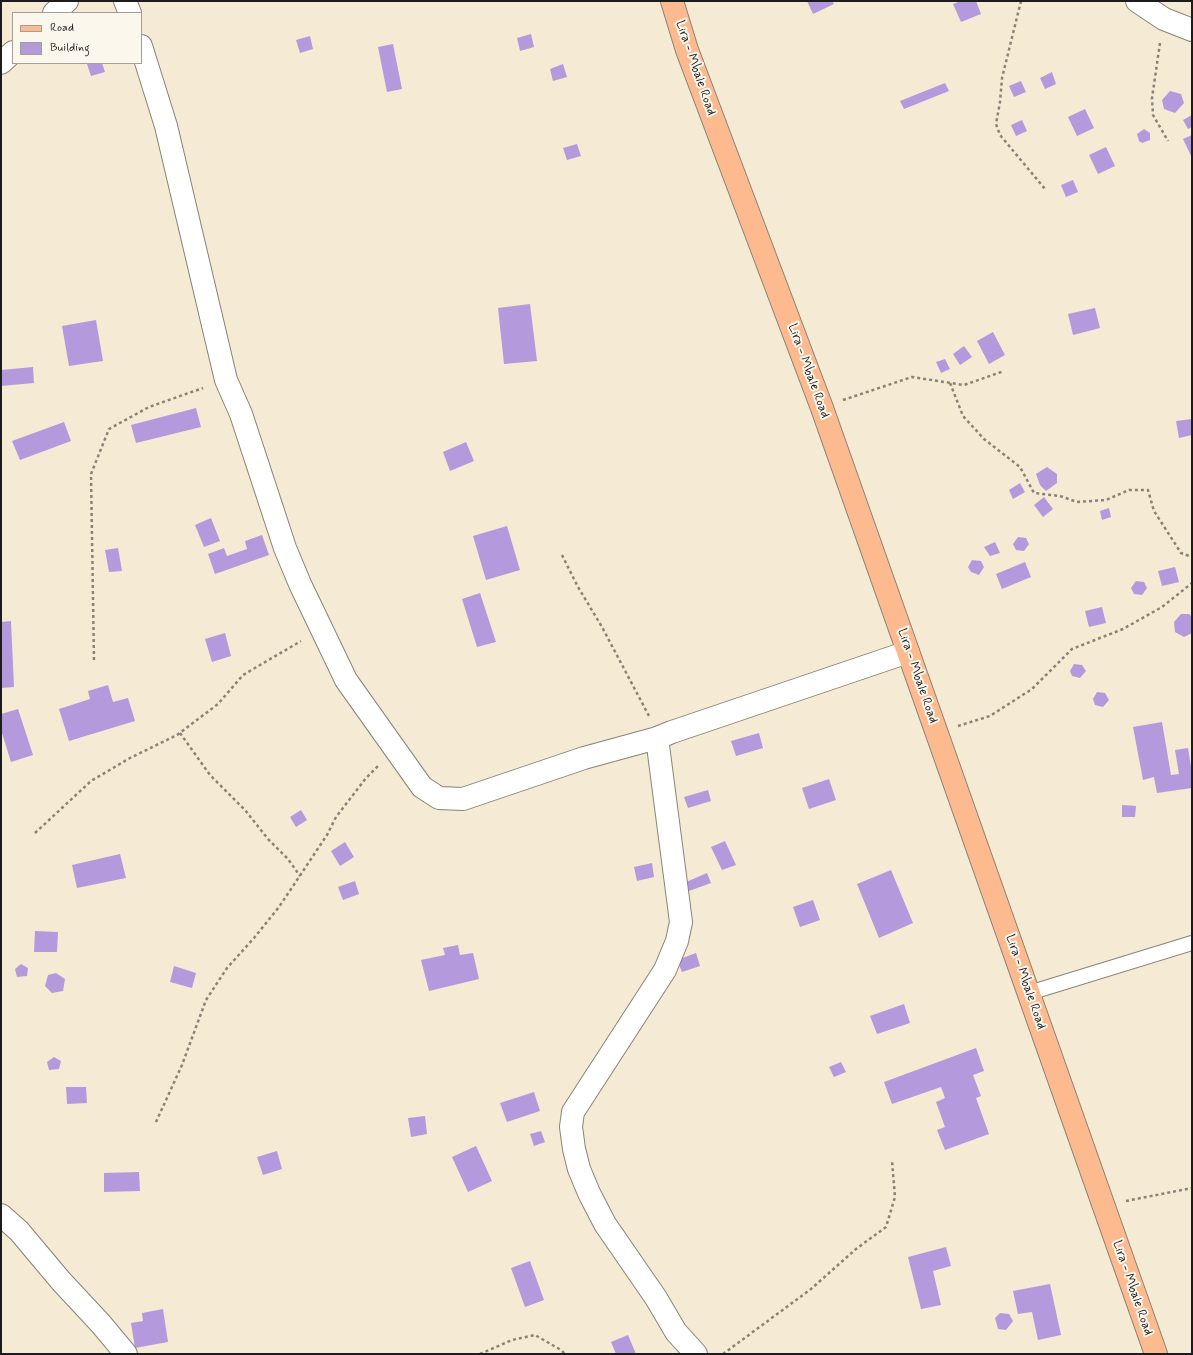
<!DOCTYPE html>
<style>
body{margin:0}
#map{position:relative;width:1193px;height:1355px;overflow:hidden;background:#f5ead3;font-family:Mynerve,sans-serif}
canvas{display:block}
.frame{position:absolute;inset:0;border:2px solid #1c1c1c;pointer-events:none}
.legend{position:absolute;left:12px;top:12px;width:130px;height:52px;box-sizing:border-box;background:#fbf7ec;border:1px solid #a29f99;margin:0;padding:5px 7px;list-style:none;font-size:12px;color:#1c1c1c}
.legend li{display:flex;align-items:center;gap:8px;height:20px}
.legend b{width:20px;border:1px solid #a29f99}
</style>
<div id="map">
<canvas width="1193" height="1355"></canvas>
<div class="frame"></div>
<ul class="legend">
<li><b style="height:5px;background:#fcba8e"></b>Road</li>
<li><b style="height:11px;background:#b49add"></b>Building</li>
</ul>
</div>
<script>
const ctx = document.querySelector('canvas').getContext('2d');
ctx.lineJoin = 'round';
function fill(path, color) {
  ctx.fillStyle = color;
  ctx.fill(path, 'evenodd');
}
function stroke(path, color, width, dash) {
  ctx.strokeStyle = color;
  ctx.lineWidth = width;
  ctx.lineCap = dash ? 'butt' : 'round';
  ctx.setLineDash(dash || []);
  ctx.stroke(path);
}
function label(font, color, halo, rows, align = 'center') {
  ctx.font = font + ' Mynerve,sans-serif';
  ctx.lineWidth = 4;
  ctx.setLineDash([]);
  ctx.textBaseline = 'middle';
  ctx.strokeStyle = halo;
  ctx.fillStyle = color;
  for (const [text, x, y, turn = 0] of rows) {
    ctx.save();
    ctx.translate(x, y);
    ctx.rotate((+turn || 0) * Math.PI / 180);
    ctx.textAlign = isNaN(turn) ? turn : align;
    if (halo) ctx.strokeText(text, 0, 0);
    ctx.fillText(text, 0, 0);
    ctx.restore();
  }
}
fill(new Path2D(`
 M807 1H832L834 4 813 14Z
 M961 1H976L981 14 961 22 953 4Z
 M531 34 534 47 520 51 517 38Z
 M310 36 313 49 300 53 296 40Z
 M393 44 402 89 387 92 378 47Z
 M89 63H102L105 72 91 76 87 64Z
 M563 64 567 77 553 81 550 69Z
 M1052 72 1056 84 1045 89 1040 78Z
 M1021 81 1026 92 1014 97 1009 86Z
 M945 83 949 91 904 109 900 101Z
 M1170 91 1181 94 1184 103 1175 113 1164 109 1162 100Z
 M1085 109 1094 128 1077 136 1068 117Z
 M1192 115V127L1188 129 1183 120Z
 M1022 120 1027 131 1016 136 1011 125Z
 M1144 129 1150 133V140L1142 143 1139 141 1137 134Z
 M1192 135V158L1183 139Z
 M577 144 581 156 567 160 563 148Z
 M1106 147 1115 166 1098 174 1089 155Z
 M1073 180 1078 192 1066 197 1061 185Z
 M530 304 537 361 504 364 498 308Z
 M1095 308 1100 328 1073 335 1068 314Z
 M96 320 103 361 69 366 62 326Z
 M993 332 1005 355 989 364 977 341Z
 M964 346 972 357 960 365 953 354Z
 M945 359 950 369 941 373 936 362Z
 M33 367 34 383 1 386V370Z
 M196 408 201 427 136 443 131 425Z
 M1192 419V435L1179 438 1176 421Z
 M64 422 71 441 20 460 12 441Z
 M466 442 474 461 450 471 443 452Z
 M1047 467 1057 474V483L1046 491 1040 485 1036 474Z
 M1020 483 1025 492 1013 499 1009 490Z
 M1044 497 1053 509 1043 517 1034 505Z
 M1109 508 1111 517 1102 520 1100 511Z
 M211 518 220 541 204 547 195 525Z
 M507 526 520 570 486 580 473 536Z
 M262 535 269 555 215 574 208 554 224 548 227 556 247 549 245 541Z
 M1018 537 1026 538 1029 544 1024 551 1016 550 1013 544Z
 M995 542 1000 553 990 556 984 547Z
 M118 548 122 571 109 572 105 550Z
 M972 560 981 561 984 567 979 575 971 572 968 567Z
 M1025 562 1031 577 1002 589 996 574Z
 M1175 567 1179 582 1162 586 1158 571Z
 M1136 581 1144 582 1147 588 1142 595 1134 594 1131 588Z
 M480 593 496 642 477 647 462 599Z
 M1102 607 1106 623 1089 627 1085 611Z
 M1181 614H1189L1192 617V633L1184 637 1175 632 1174 622Z
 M11 621 14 687 1 688V622Z
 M225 633 231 656 212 662 205 639Z
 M1074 664 1082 665 1086 671 1080 678 1072 676 1070 671Z
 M108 685 113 702 128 698 135 721 69 741 59 709 90 699 88 691Z
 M1097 692 1105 693 1109 700 1103 707 1095 705 1093 699Z
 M18 709 33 755 11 762 1 730V714Z
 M1162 722 1171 775 1179 774 1175 750 1188 748 1192 773V788L1157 793 1154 777 1143 780 1133 727Z
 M759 733 763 748 736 756 731 741Z
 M829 779 836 800 809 809 802 788Z
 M708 790 711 801 688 808 684 797Z
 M1122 805 1136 806 1135 817H1122Z
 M301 810 307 820 296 827 290 817Z
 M725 841 736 865 722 870 711 847Z
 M345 842 354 857 340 866 331 851Z
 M120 854 126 878 77 888 72 865Z
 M652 863 654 877 637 881 634 867Z
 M891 870 913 923 879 938 857 884Z
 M707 873 711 883 689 891 686 882Z
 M355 881 359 894 343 900 338 887Z
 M813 900 820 920 800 927 793 907Z
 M35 931 58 932 57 952H34Z
 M458 945 460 955 473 953 479 979 429 991 421 960 445 955 443 948Z
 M696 953 700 966 682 972 677 960Z
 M21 964 28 968 27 976 17 977 15 969Z
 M174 966 196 973 192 988 170 982Z
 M56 973 65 979 63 991 52 993 45 986 48 975Z
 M904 1004 910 1023 877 1034 870 1016Z
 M976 1048 984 1071 973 1075 981 1096 976 1098 989 1134 945 1150 937 1130 945 1127 936 1102 945 1098 941 1087 892 1104 884 1082Z
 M54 1057 61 1061 59 1069 49 1070 47 1062Z
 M841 1062 846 1072 834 1077 829 1067Z
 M66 1087H86L87 1103 67 1104Z
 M534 1092 540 1111 507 1122 500 1103Z
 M425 1116 427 1134 411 1137 408 1118Z
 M541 1131 545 1142 534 1146 530 1134Z
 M476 1146 492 1181 468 1192 452 1157Z
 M277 1151 282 1169 263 1175 257 1157Z
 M139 1172 140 1191 104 1192V1173Z
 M946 1247 951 1266 933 1271 941 1305 921 1309 908 1257Z
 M530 1261 544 1300 525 1307 511 1268Z
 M1050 1284 1061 1335 1038 1340 1032 1312 1018 1314 1013 1291Z
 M163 1309 168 1342 135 1348 131 1323 143 1321 142 1313Z
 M1000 1313 1009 1314 1013 1321 1006 1330 998 1329 995 1318Z
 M628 1335 636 1354H616L611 1342Z`), '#b49add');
const lane = new Path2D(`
 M1029 993 1192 943`);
const street = new Path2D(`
 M125 1 130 13
 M1137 1 1164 19 1192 30
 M54 13 67 1
 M141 46 166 126 226 380 241 414 285 548 300 584 346 680 422 787 439 798 463 799 584 758 657 738 672 732 908 652
 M1 63 13 52
 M657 738 681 922 677 941 665 970 573 1112 571 1127 574 1149 579 1169 589 1193 605 1224 656 1298 676 1332 696 1354
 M1 1215 19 1231 61 1281 101 1324 126 1354`);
const primary = new Path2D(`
 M672 1 687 50 822 408 1156 1354`);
stroke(lane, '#888378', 16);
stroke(street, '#888378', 24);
stroke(primary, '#888378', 24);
stroke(new Path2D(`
 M1021 1 1002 78 1000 102 996 124 1000 135 1045 189
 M1160 43 1152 98 1153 115 1168 141
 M950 383 963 416 984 439 1020 467 1034 493 1060 496 1077 502 1106 500 1129 490H1148L1154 511 1181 553 1192 557
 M843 400 912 377 964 385 1004 371
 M562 555 578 587 602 627 649 716
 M94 660 91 474 109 429 149 407 203 388
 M958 726 990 716 1032 689 1072 649 1123 629 1162 607 1192 583
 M180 733 210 775 245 810 268 839 288 859 300 876
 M35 833 91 781 130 758 177 735 218 704 243 675 301 641
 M156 1122 182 1065 206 1000 227 968 254 938 279 907 327 835 336 817 366 778 378 766
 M1126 1201 1192 1188
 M480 1354 512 1340 535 1335 561 1350 565 1354
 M723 1354 811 1289 856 1249 886 1227 895 1197 892 1161`), '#888378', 2.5, [3, 3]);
stroke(lane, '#fff', 14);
stroke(street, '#fff', 22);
stroke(primary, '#fcba8e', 22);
label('13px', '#1c1c1c', '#fbf7ec', [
 ["Lira - Mbale Road",695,68,71],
 ["Lira - Mbale Road",808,371,70],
 ["Lira - Mbale Road",917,676,71],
 ["Lira - Mbale Road",1025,982,71],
 ["Lira - Mbale Road",1132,1288,71]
]);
</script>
